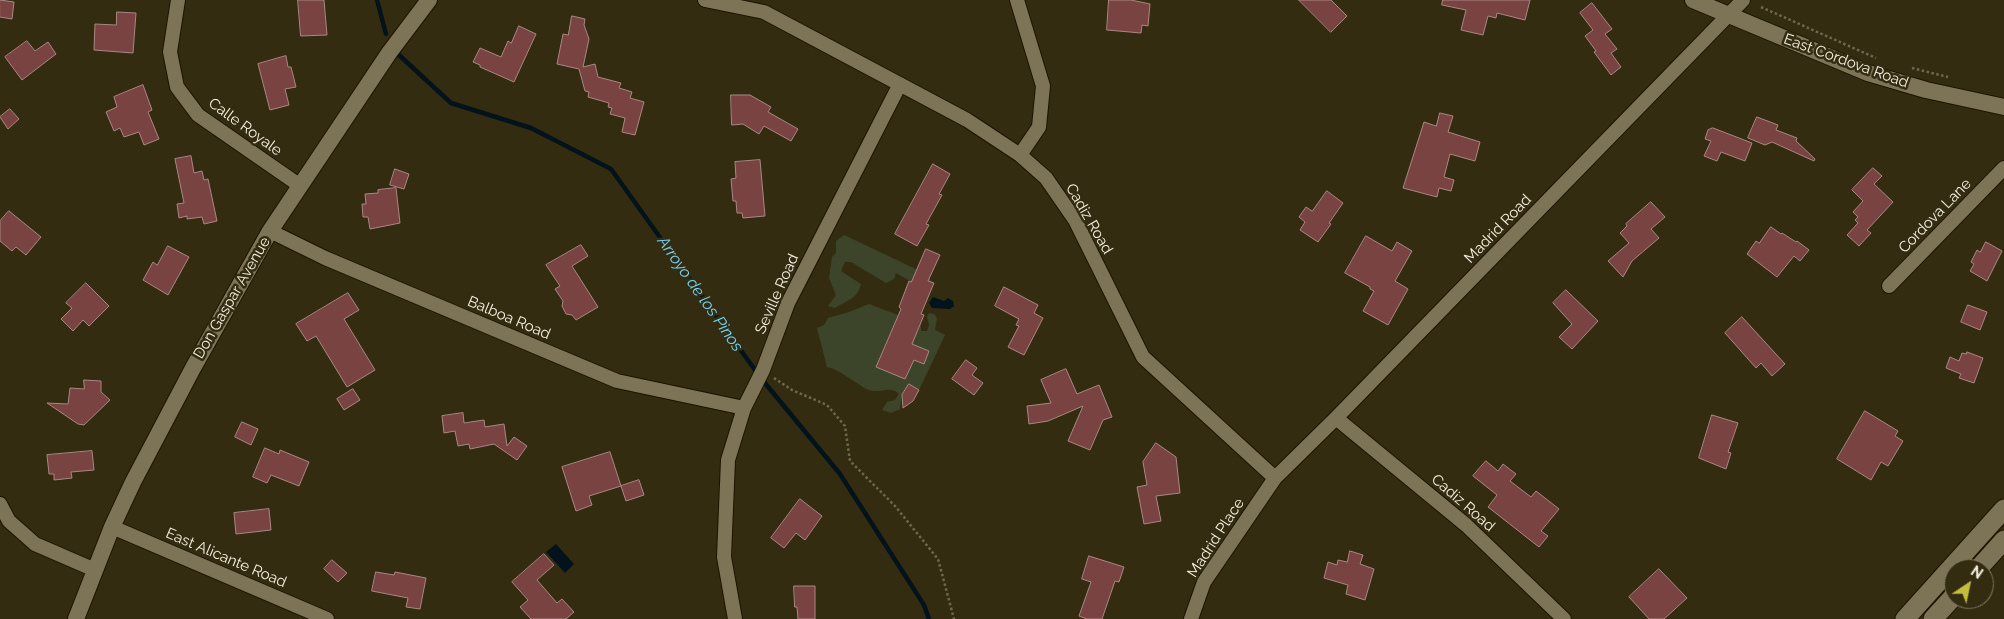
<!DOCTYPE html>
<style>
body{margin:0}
#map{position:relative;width:2004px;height:619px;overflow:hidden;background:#342c11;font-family:Raleway,sans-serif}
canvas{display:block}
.north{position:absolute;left:1944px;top:559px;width:50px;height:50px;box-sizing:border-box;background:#342c11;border:1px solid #827b64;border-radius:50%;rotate:34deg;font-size:14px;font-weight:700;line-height:20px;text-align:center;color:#f6f1e1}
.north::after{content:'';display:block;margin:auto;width:18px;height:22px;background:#c3bd3e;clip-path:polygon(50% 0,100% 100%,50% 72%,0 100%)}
</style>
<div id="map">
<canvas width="2004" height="619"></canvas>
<div class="north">N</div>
</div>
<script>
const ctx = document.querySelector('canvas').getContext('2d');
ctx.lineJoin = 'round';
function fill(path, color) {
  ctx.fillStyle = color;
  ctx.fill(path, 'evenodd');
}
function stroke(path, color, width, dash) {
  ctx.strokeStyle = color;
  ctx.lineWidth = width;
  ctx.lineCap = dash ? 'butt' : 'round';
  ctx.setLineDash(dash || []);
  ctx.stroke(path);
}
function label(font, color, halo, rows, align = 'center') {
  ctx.font = font + ' Raleway,sans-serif';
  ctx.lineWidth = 5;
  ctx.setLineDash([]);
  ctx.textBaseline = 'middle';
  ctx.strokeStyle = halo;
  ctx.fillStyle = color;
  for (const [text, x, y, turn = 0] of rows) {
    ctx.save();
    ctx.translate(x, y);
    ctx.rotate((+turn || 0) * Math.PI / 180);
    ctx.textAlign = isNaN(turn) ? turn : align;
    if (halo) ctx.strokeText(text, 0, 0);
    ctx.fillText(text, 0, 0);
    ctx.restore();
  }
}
fill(new Path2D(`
 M844 235 920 271 934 283 916 275 912 282 896 273 894 279 886 283 851 262H845L841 271 861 284C857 300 847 300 835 308L828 306 836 295 829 278 832 257 836 253V241Z
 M869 304 898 315 876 366 914 360 924 363 929 351 908 343 915 335 921 324V331H927L929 325 927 317 929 313 934 314 937 318 935 330 945 335 919 390 908 384 902 395 900 409 891 413 882 410 887 402 895 400 899 394C891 386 883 392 873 391 862 390 843 370 827 367L817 328 824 325 828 318 849 312Z`), '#3c4529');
fill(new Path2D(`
 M933 297 944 301 948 298 953 301 954 306 950 309 932 308 929 303Z
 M556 544 574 564 565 573 546 552Z`), '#02131b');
stroke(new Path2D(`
 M377 0 386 34
 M399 55 451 103 531 128 611 169 760 377 840 474 924 605 929 619`), '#02131b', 4.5);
const building = new Path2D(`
 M0 0 14 2 12 19 0 17Z
 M298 0H324L327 35 301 36Z
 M1109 0H1131L1150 4 1148 26 1142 25 1141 33 1107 30Z
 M1299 0H1331L1347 16 1331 32Z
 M1443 0H1530L1525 20 1497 13 1496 18 1488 16 1483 35 1461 30 1466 10 1442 5Z
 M1592 3 1612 29 1605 34 1617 49 1611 53 1621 67 1611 75 1594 52 1596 51 1585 36 1593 30 1580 13Z
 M117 12 136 13 133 53 94 50 95 24 116 25Z
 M572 16 585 19 584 25 589 39 583 67 595 64 598 77 621 83 619 88 632 92 630 98 644 102 635 135 622 132 625 118 610 114 612 108 608 107 609 103 588 97 589 92 585 91 579 69 557 64 563 34 568 35Z
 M519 26 536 34 514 82 480 67V65L473 62 480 48 501 57 508 41 511 43Z
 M27 41 35 51 48 42 56 54 22 80 5 57Z
 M286 56 288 67H291L296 87 285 89 289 105 270 110 258 64Z
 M143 85 152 110 148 112 159 139 144 145 139 132 124 137 120 128 114 131 106 112 117 107 114 97Z
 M731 95H750L771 107 768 112 798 129 791 141 764 126 759 134 743 124 732 125Z
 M10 109 19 119 8 129 0 117Z
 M1440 113 1453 116 1448 132 1480 142 1475 161 1450 154 1444 177 1454 180 1451 191 1439 188 1437 197 1403 188 1424 122 1436 126Z
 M1757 117 1778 125 1776 130 1797 138 1796 141 1815 159 1814 161 1772 142 1765 145 1748 138Z
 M1713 128 1752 143 1745 161 1721 152 1717 161 1704 156 1711 141 1705 139 1708 130Z
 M191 156 194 173 202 171 204 180 208 179 217 221 204 224 202 217 187 219V216L179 218 177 204 184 203 175 159Z
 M760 160 765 216 743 218 742 213H737L736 201H733L731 179 736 178 735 162Z
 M933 164 950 174 939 194 942 195 926 224 929 225 917 246 895 234Z
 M1873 168 1882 176 1874 184 1893 202 1867 230 1871 233 1859 246 1847 235 1858 223 1855 220 1858 217 1853 212 1863 201 1852 190Z
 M395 169 409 174 404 189 390 185Z
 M396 188 400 223 370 229 368 217H363L362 204H366L365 194 378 193V190Z
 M1327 191 1343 203 1329 223 1331 224 1318 242 1300 230 1305 222 1299 217 1306 207 1312 211Z
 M1651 202 1665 217 1651 229 1659 238 1632 261 1623 277 1608 261 1629 243 1620 233 1627 226 1626 224Z
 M9 211 41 237 26 255 16 247 12 251 0 241V221Z
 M1771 227 1781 234 1782 233 1796 242 1797 241 1809 250 1800 261 1794 256 1777 277 1747 254 1756 241 1759 243Z
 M1366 236 1392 251 1397 242 1412 251 1395 281 1408 289 1388 325 1363 311 1374 291 1370 289V287L1345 273Z
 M1986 242 2002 251 1987 281 1970 271 1974 264 1971 262 1977 250 1980 252Z
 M581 245 588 256 572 266 598 307 576 320 572 315 566 314 562 306 563 301 555 289 560 286 546 265Z
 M168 246 189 257 168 295 143 280 153 262 157 265Z
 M926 249 940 255 928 281 934 283 921 314 924 315 912 344 929 351 924 364 914 360 905 379 876 367 901 309 899 307 909 281 911 282Z
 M86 283 109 306 89 326 83 320 73 331 61 319 72 308 66 303Z
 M1004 287 1038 305 1034 313 1043 318 1024 355 1008 347 1019 326 1016 325 1019 319 995 306Z
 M1566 290 1598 321 1572 349 1559 337 1572 324 1553 303Z
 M348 293 359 310 344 319 375 370 347 387 316 336 307 341 296 324Z
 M1968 305 1987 312 1980 330 1961 322Z
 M1742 317 1785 364 1772 376 1761 363 1756 368 1725 333Z
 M1967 352 1983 358 1974 383 1959 378 1961 374 1946 368 1950 357 1959 361 1962 353 1966 354Z
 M966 360 977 368 972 375 983 383 974 395 952 379Z
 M1066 369 1077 394 1099 385 1112 417 1103 420 1090 450 1068 441 1083 406 1048 421 1029 424 1027 406 1051 403 1041 380Z
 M84 380 101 381V392L110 400 84 425 78 424 47 403 68 404 70 388 84 389Z
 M909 384 919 390 913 401 903 408 902 395Z
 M353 389 360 400 344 410 337 399Z
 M1865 411 1898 431 1895 436 1903 441 1888 466 1881 462 1871 480 1837 459Z
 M463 413 464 423 484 420 485 427 504 424 507 446 514 437 527 446 517 460 494 444 470 449 469 444 458 446 455 431 444 433 442 416Z
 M1712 415 1738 423 1728 452 1731 453 1726 469 1699 458Z
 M242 422 258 429 251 445 235 437Z
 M1156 443 1176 457 1180 493 1156 496 1161 521 1144 524 1137 487 1147 485 1143 462Z
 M265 448 279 454 280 450 309 462 299 486 271 475 267 483 253 477Z
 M92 451 94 470 71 472 72 478 54 480V474H49L47 455Z
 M610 452 621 486 589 496 592 505 576 511 562 467Z
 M1486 461 1498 471 1503 464 1516 474 1510 481 1531 497 1536 491 1559 509 1541 531 1548 536 1539 547 1488 507 1497 495 1473 476Z
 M639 480 644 495 626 501 621 486Z
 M800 499 822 516 805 540 796 533 784 548 771 538Z
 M269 509 271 530 236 534 234 513Z
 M1350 551 1363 555 1360 564 1374 569 1365 600 1346 594 1348 585 1324 578 1328 562 1337 565 1338 560 1347 562Z
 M544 554 554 565 537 580 557 603 562 599 574 612 566 619H531L520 607 528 600 512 582Z
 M1089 556 1124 567 1119 582 1115 581 1102 619H1087L1079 616 1091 582 1082 579Z
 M332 560 347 573 338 582 324 569Z
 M1659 569 1687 598 1664 619H1649L1629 597Z
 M376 572 394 575 395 572 426 578 420 609 406 607 408 598 372 591Z
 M794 586H815V619H798L797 607H795Z`);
fill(building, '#794341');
stroke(building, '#aa8784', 1);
const minor = new Path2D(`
 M178 0 170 52 177 87 198 115 299 185
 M705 0 764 12 967 120 1020 155 1046 178 1075 220 1143 357 1275 478
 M1017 0 1043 86 1039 127 1020 155
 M270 231 325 258 617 381 744 408
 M1889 286 2004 168
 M1336 418 1466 525 1564 619
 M0 504 9 521 35 544 95 570
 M112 527 327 619
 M735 619 724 557 728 460 744 408 763 370 788 303 900 84
 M1191 619 1204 582 1275 478 1336 418 1743 0`);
const tertiary = new Path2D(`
 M1693 0 1868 73 1926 90 2004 107
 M76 619 112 527 133 482 193 368 270 231 389 53 429 0`);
const secondary = new Path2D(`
 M1978 569 2004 540
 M1905 619 2004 509
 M1933 619 1954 596`);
stroke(minor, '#1c1400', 16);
stroke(tertiary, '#1c1400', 18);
stroke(secondary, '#1c1400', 21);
stroke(new Path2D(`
 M1761 7 1876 58
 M1912 68 1948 77
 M774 378 792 390 827 405 845 426 850 461 895 506 938 559 954 619`), '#6f6851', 2.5, [2.5, 2.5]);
stroke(minor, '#7d7457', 14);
stroke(tertiary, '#7d7457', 16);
stroke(secondary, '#7d7457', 19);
label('15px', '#f6f1e1', '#342c11', [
 ["East Cordova Road",1846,61,20],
 ["Calle Royale",245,127,36],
 ["Cordova Lane",1935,216,-46],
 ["Cadiz Road",1089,219,60],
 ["Madrid Road",1498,229,-46],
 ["Seville Road",777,294,-66],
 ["Don Gaspar Avenue",232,298,-60],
 ["Balboa Road",509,318,23],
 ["Cadiz Road",1463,503,41],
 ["Madrid Place",1216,538,-57],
 ["East Alicante Road",226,558,23]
]);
label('italic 16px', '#74d5fa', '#342c11', [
 ["Arroyo de los Pinos",700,294,55]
]);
</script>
